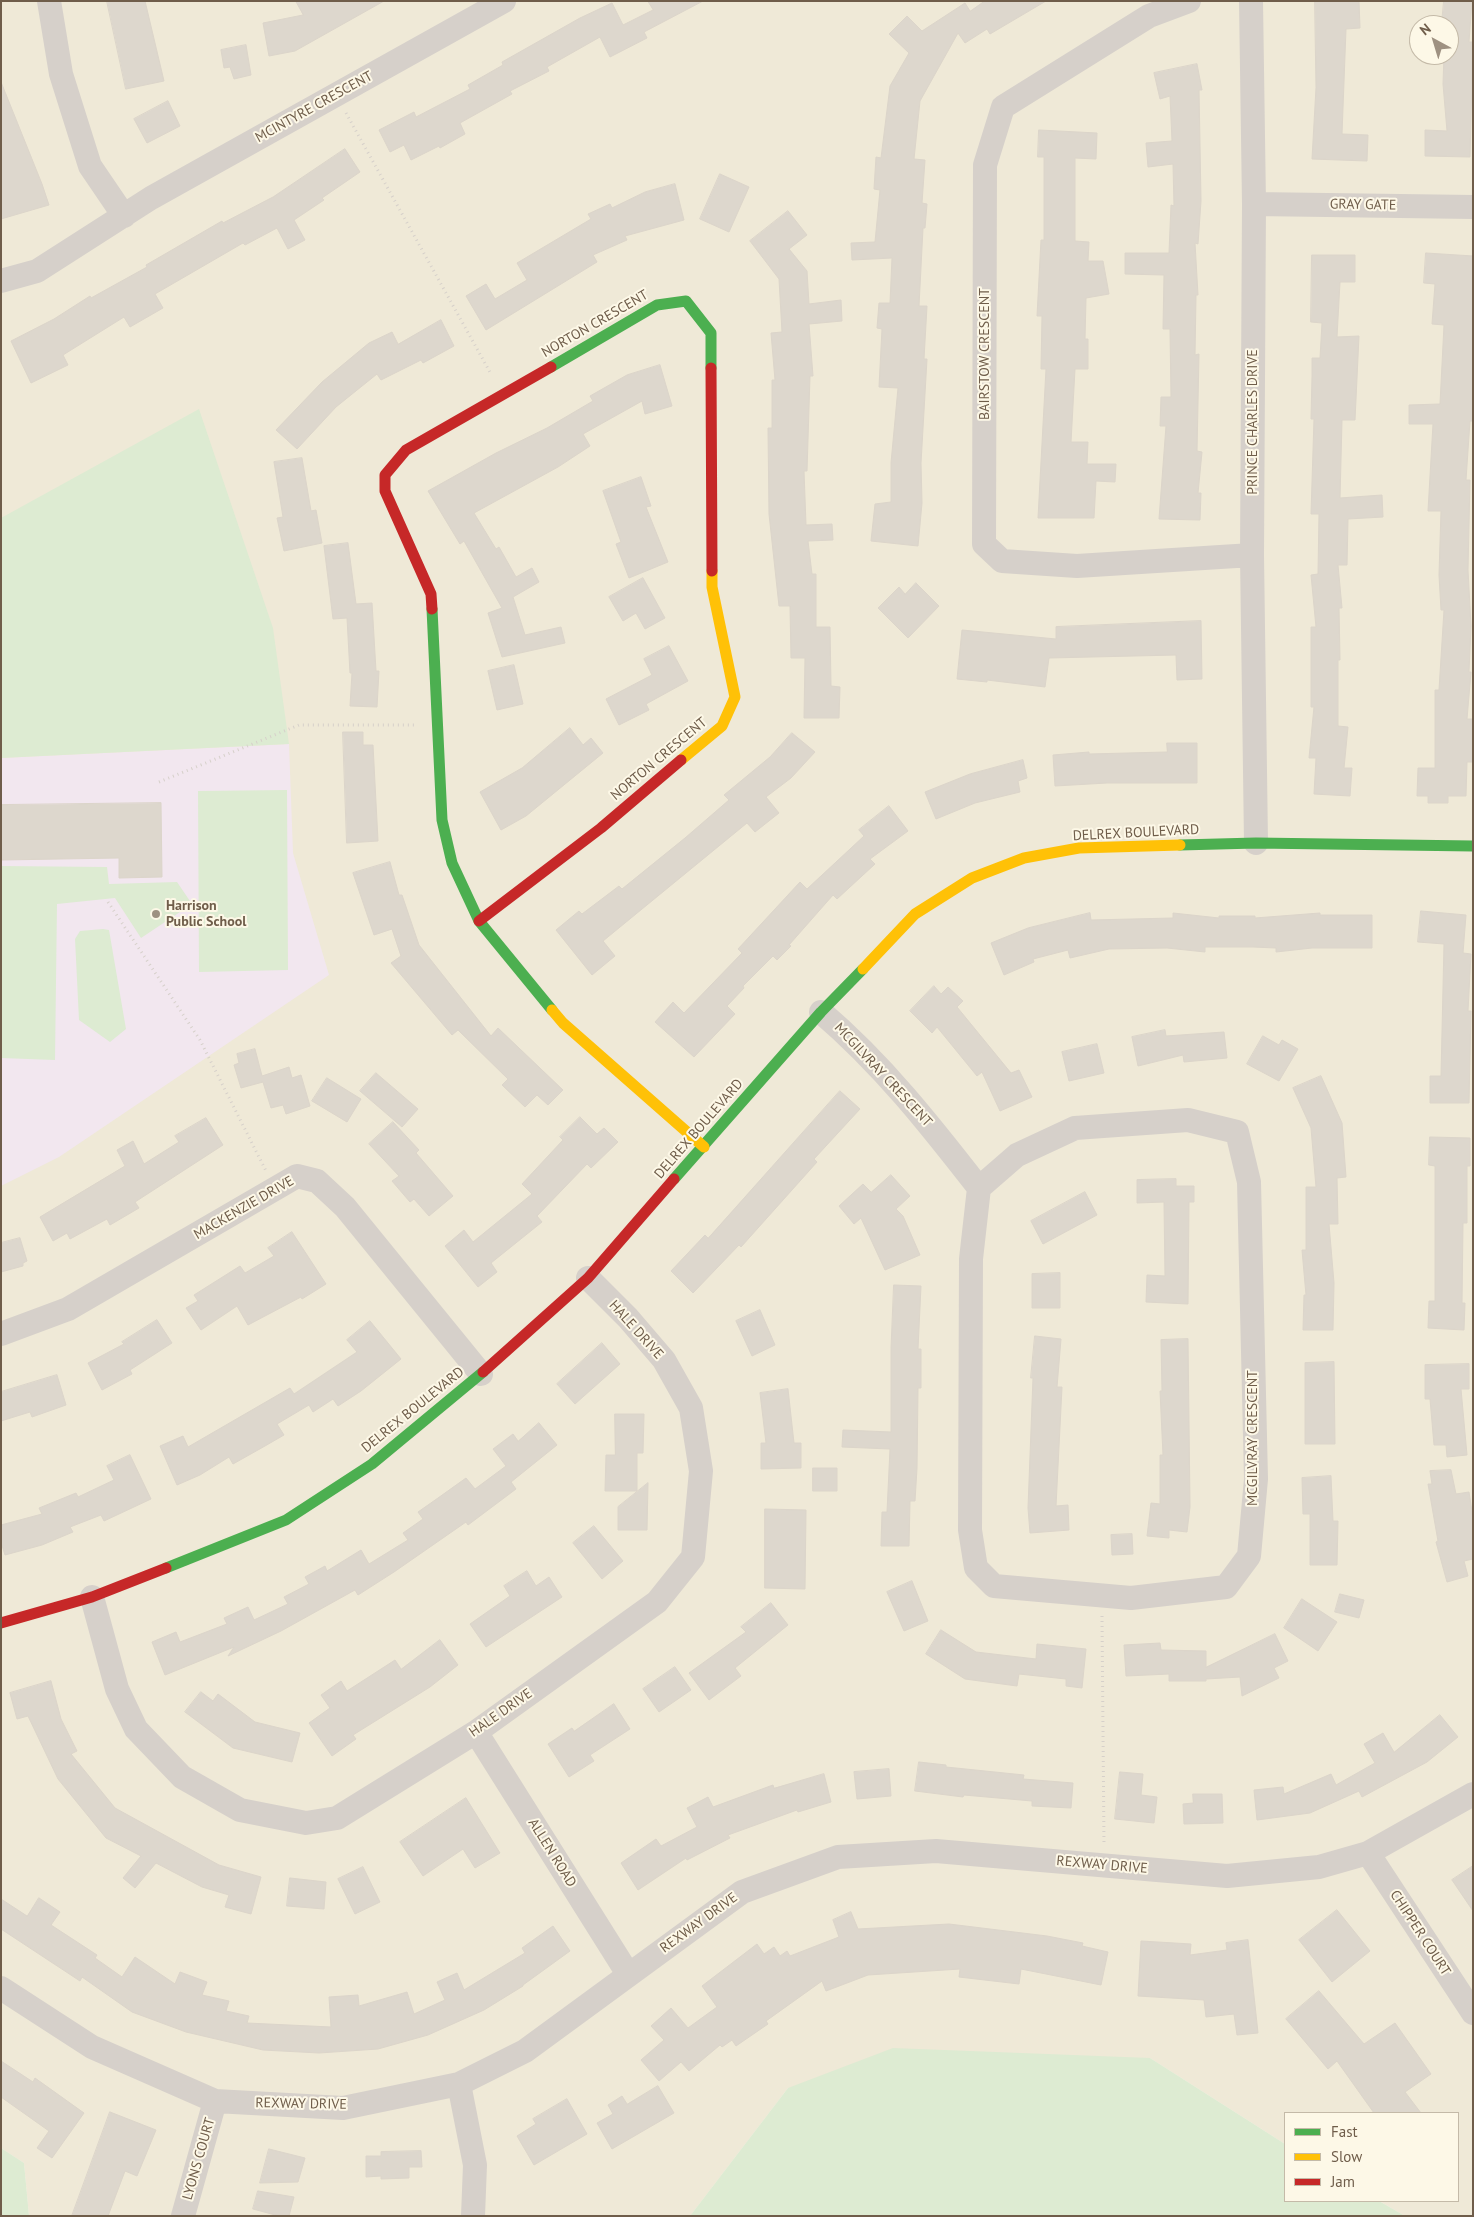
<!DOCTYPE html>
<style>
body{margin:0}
#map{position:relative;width:1474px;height:2217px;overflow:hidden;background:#f4f1e7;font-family:"PT Sans",sans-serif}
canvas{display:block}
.frame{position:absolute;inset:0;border:2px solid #6f5d4a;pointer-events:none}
.legend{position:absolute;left:1284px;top:2112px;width:175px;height:90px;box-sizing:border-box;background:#fdf8e7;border:1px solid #c4baa8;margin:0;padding:6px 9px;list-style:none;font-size:15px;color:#6f5d4a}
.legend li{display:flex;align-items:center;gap:10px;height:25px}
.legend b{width:25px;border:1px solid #c4baa8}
.north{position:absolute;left:1409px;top:15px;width:50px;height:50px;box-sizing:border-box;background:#fdf8e7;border:1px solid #c4baa8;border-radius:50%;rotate:321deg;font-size:14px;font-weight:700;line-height:20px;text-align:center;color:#6f5d4a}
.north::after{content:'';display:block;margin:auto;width:18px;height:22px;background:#9e9181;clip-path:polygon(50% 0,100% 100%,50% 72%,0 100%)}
</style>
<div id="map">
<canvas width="1474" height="2217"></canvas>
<div class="frame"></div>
<ul class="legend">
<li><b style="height:6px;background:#4caf50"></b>Fast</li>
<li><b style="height:6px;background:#ffc107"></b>Slow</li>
<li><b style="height:6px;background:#c62828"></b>Jam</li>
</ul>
<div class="north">N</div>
</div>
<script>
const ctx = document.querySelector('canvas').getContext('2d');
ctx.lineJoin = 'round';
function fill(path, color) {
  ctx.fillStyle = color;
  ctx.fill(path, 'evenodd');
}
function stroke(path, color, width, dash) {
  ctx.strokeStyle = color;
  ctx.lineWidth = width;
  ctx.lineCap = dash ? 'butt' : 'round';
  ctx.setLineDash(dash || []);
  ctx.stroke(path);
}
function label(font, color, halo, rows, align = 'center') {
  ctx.font = font + ' "PT Sans",sans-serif';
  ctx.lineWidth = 4;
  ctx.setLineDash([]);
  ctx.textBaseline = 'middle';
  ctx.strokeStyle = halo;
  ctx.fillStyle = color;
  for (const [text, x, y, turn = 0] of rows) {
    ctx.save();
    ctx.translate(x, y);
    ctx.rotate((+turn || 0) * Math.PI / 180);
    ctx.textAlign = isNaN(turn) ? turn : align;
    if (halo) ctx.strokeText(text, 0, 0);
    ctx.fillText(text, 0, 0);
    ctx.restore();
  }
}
fill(new Path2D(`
 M1 1H1473V2216H1405L1379 2201H1458V2113H1285V2144L1150 2058 788 2088 690 2216H29L24 2163 1 2148ZM1419 25H1449V55H1419Z`), '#efe9d7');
fill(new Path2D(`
 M289 744 293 853 329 975 59 1157 1 1186V758Z`), '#f2e7ef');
fill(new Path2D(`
 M199 409 273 628 289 744 1 758V518Z
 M287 790 288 970 199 972 198 791Z
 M1 866 107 867 109 884 177 882 192 904 141 938 115 898 57 904 55 1060 1 1058Z
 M103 929 109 930 126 1029 110 1042 79 1020 75 939 80 931Z
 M893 2048 1150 2058 1285 2144V2201H1379L1405 2216H690L788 2088Z
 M1 2148 24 2163 29 2216H1Z`), '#ddebd2');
const building = new Path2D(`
 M107 1H145L164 81 126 89Z
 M296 1H384L295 51 269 56 263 23 303 15Z
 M648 1H703L644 32 647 38 610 57 600 37 547 67 549 71 510 91 512 94 460 123 465 134 440 148 439 146 411 160 404 145 390 152 379 130 414 112 416 117 470 89 468 85 503 65 502 62 580 18 612 3 623 25 653 10Z
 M985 1H1046L990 34 987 29 965 43 958 33 920 101 914 159 925 160 922 203 927 204 925 228H923L919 306H927L924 359H927L921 463 922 503 918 546 871 541 875 504 891 502V463L898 388 879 387 882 329 877 328 879 303H890L892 258 852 260 851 243 875 242 880 190 874 189 876 157 881 158 890 86 909 53 889 34 907 16 922 31 965 3 970 11Z
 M1315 1H1359L1360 28 1346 29 1342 134 1368 135 1367 161 1312 159 1316 88Z
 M1444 1H1472L1469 42H1473L1470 157 1425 156V130L1447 131 1443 84 1444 55H1449V23H1442Z
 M246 45 251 75 234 79 230 67 224 68 221 50Z
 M1197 64 1202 90H1199L1201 201 1198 244 1195 243 1198 295H1196L1195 355 1199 354 1197 451 1202 452 1198 493H1201L1200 520 1159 519 1166 426H1160L1161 397H1171L1170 329H1163L1164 275 1125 274V253H1169L1171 205 1174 206 1173 164 1148 167 1146 143 1172 141 1170 96 1160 99 1154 73Z
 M1 82 42 184 49 205 1 219Z
 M168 101 180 126 147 143 134 119Z
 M1039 130 1097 133 1096 159 1075 158V241L1089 242 1088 261H1103L1109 294 1086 298 1085 339H1088V369H1075L1071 442H1088L1087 464H1116L1115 482 1096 481 1094 518H1038L1046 369H1041L1042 316H1037L1041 240H1044V157H1038Z
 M345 149 360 172 322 198 324 200 294 220 305 240 288 249 277 228 245 245 243 243 155 294 163 308 130 327 124 317 63 355 68 365 31 383 11 341 54 319 90 296 91 298 147 267 146 265 222 221 223 223 273 197Z
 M720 174 749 187 729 232 700 219Z
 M675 184 684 220 625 236 627 240 593 255 597 262 486 330 466 296 486 284 495 299 527 280 517 263 591 219 588 214 610 204 612 208 645 192Z
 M788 211 807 235 789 249 807 271 809 304 841 300 842 321 809 324 813 376H810L807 471H804L806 525 832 524 833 540 808 541 812 574H816V627H830L831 686 840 687 839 718H804L805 658H791L790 606H779L769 514 768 428H772V380H775L771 333 782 332 779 279 750 241Z
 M1426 253 1473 256V421H1470L1466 480H1470L1468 570 1471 626 1469 672H1471L1467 719H1473V762H1467L1466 796H1448V803H1428V796H1417L1418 768H1435V690H1439L1444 610H1441L1439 575 1441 511H1428L1433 424H1409V405L1440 404 1444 325 1432 324 1435 284 1424 283Z
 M1312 255H1355V282H1340L1337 337 1359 336 1355 420H1342L1340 498 1382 495 1383 517 1348 519 1347 565H1338L1342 608H1339L1340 660H1338V726L1348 727 1344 768H1352L1350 796 1314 794 1316 758H1309L1314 707H1311V627H1316L1311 575 1318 574 1319 514H1311L1314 419H1311L1312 377V358H1320L1322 323 1311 322Z
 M441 320 454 346 423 363 421 360 381 380 377 374 336 407 297 449 276 430 322 382 369 343 392 332 398 344Z
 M660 365 672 406 645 414 642 401 583 434 590 446 558 467 474 513 496 549 499 547 516 577 532 568 539 582 513 597 525 635 561 627 565 643 502 657 488 613 502 608 464 541 460 544 428 491 496 453 547 428 593 401 590 396 627 375Z
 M302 458 311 511 316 510 322 543 284 551 277 518 283 517 274 462Z
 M641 477 651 506 646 507 668 562 629 578 616 544 621 542 603 491Z
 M348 543 356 604 372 603 376 671H379L377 707 350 706 352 673H350L347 618 333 619 324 546Z
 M643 578 665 618 645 629 636 613 623 621 609 597Z
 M916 583 939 606 908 638 878 608 899 587 905 594Z
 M1201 621 1202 679 1177 680 1176 655 1049 658 1045 687 987 680V682L957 679 962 630 1056 639V627Z
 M669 646 688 681 646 704 649 710 619 725 606 699 652 675 644 659Z
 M514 665 523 704 497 710 488 671Z
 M570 728 583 745 591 738 603 753 526 816 501 830 480 792 522 768Z
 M343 732H363V745H373L378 841 347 843Z
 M792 733 815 752 791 778 766 797 779 813 755 832 747 823 603 941 615 956 592 975 556 930 579 911 582 914 619 886 622 889 685 838 729 800 724 795 770 757Z
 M1167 743H1197V783H1107L1055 786 1053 755 1089 752V754L1167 752Z
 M1023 760 1027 778 1018 781 1020 792 975 803 936 819 925 792 970 774Z
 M161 803 162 877 119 878V858L1 860V805Z
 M889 806 908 831 870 859 875 864 837 899 833 895 789 945 791 946 777 960 773 956 743 986 744 988 727 1006 735 1014 694 1057 655 1022 673 1002 684 1013 742 953 738 949 800 882 807 889 864 836 859 830Z
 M390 862 399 895H402L419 945 491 1036 498 1028 563 1090 548 1105 537 1095 525 1107 502 1085 508 1079 458 1030 452 1035 391 963 401 956 392 929 374 935 353 873Z
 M1421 911 1466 915 1463 953 1471 954 1468 1011H1471L1469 1103H1430V1076H1441L1444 944 1418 942Z
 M1090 913 1091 920 1173 918V913L1219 918V916H1255V918L1320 913V915H1372V948H1312L1276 952V948L1253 947H1205V952L1167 948 1109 949 1070 958 1068 950 1033 959 1034 962 1004 975 991 943 1028 928Z
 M934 986 941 994 948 987 963 1001 957 1007 1011 1073 1019 1070 1032 1097 1000 1111 982 1072 977 1076 937 1027 932 1033 910 1011Z
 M1165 1030 1166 1036 1224 1032 1227 1058 1184 1062 1183 1055 1138 1066 1132 1037Z
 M1263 1036 1279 1045 1282 1040 1298 1049 1279 1081 1247 1064Z
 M1097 1044 1104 1073 1069 1081 1062 1052Z
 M255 1049 262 1076 289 1067 292 1078 301 1075 310 1106 286 1114 283 1105 271 1108 263 1082 241 1088 234 1065 239 1063 237 1054Z
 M376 1073 418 1109 402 1127 360 1091Z
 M1321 1076 1342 1123 1346 1177 1337 1178 1338 1224H1329L1334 1283 1333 1330H1303L1304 1295H1306L1302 1250H1306V1187H1316L1311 1128 1293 1088Z
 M327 1078 361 1099 347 1122 312 1101Z
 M840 1091 860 1109 814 1159 817 1162 741 1247 739 1245 693 1293 671 1271 705 1235 708 1238Z
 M580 1117 597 1134 604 1128 618 1142 591 1168 587 1164 537 1216 542 1222 491 1263 497 1272 478 1287 445 1246 464 1230 473 1242 532 1194 522 1184 563 1140 560 1137Z
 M206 1118 223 1145 135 1202 139 1208 110 1225 107 1219 70 1239 67 1233 53 1241 40 1217 125 1166 117 1150 133 1141 144 1164 179 1142 175 1136Z
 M393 1122 419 1150 416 1153 453 1196 429 1216 414 1199 410 1202 392 1181 399 1176 369 1144Z
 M1430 1137 1470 1138V1166H1467V1223H1463L1462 1303H1465L1464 1330 1428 1328 1429 1301H1435V1166L1429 1165Z
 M891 1175 910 1196 896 1209 903 1216 920 1255 885 1270 861 1218 854 1224 839 1206 863 1184 871 1192Z
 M1176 1179V1186H1194V1202H1189L1188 1304 1146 1302 1147 1275 1165 1276 1164 1202 1137 1203V1180Z
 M1085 1192 1097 1215 1043 1244 1031 1221Z
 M292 1232 326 1284 302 1299 301 1297 248 1325 237 1306 201 1330 186 1308 198 1301 194 1295 240 1266 245 1273 274 1256 268 1248Z
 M20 1238 27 1261 23 1263V1266L1 1272V1243Z
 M1060 1273V1308H1032V1274Z
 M894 1285 921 1286 918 1349H921V1388H918L917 1468 915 1501H910L909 1546H881L882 1512H887L890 1449 842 1447 843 1430 891 1432V1349Z
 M760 1310 775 1345 752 1356 736 1321Z
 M157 1320 172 1343 130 1370 132 1374 102 1390 88 1363 124 1344 122 1342Z
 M370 1321 401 1359 361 1391 338 1406 333 1399 313 1412 309 1405 277 1424 284 1435 265 1446 233 1464 229 1457 200 1475 177 1485 160 1446 183 1436 188 1447 290 1388 294 1394 357 1352 347 1340Z
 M1035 1336 1061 1339 1057 1387H1062L1056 1506 1068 1505 1069 1530 1030 1533 1028 1508 1033 1378H1031Z
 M1188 1339 1190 1507 1187 1532 1169 1530V1538L1147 1536 1151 1503 1160 1504V1455H1163L1160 1391H1162L1161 1340Z
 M602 1343 620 1364 575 1404 557 1384Z
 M1334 1362 1335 1444H1305V1363Z
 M1469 1364V1389H1461L1467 1455 1447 1457 1446 1445H1434L1430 1399H1425V1365Z
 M57 1375 66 1405 32 1417 30 1412 1 1421V1392Z
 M788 1389 794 1443H801V1468L761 1469V1443H766L760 1393Z
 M615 1414H644L643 1453H637V1491H605L606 1455H615Z
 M539 1423 557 1445 511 1482 516 1489 468 1525 466 1522 394 1572 358 1595 355 1590 281 1631 228 1656 234 1647 165 1675 152 1642 176 1632 180 1642 227 1624 224 1618 248 1607 254 1620 288 1604 284 1597 309 1584 305 1577 325 1566 327 1571 361 1550 369 1564 408 1540 403 1533 423 1519 418 1512 438 1498 466 1478 475 1489 506 1466 493 1449 513 1434 518 1441Z
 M130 1455 151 1499 104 1521 101 1515 70 1527 73 1532 42 1545 5 1555 1 1542V1525L42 1514 39 1508 76 1493 78 1497 114 1480 107 1466Z
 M813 1468H837V1491H813Z
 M1451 1470 1456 1494 1469 1492 1473 1518V1559L1464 1561 1468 1576 1447 1582 1436 1542 1438 1541 1428 1484H1432L1430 1471Z
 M1331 1476 1333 1521H1338L1337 1565H1310V1514H1303L1302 1478Z
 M648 1483 647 1530H618V1507Z
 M765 1509 806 1510 805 1589 765 1588Z
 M594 1526 623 1561 602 1579 573 1543Z
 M1132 1534 1133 1554 1112 1555 1111 1535Z
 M527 1571 536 1586 549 1577 562 1597 486 1647 470 1624 510 1596 504 1586Z
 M912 1581 928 1621 904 1631 887 1592Z
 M1340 1594 1364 1600 1359 1618 1335 1612Z
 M1302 1599 1337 1622 1318 1651 1284 1628Z
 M771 1603 788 1625 735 1668 741 1676 709 1700 689 1673 746 1632 741 1627Z
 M941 1630 976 1652 1036 1659 1037 1644 1086 1649 1082 1688 1066 1686V1679L1019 1674 1017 1686 965 1679 926 1654Z
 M1275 1634 1288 1661 1274 1668 1279 1678 1242 1696 1240 1677 1206 1679V1681H1169V1674L1126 1676 1124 1645 1160 1643 1161 1650 1206 1651V1667Z
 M440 1640 458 1665 430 1687 353 1735 356 1739 332 1756 309 1723 330 1708 321 1695 341 1681 347 1691 395 1660 401 1669Z
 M675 1667 691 1690 659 1712 643 1689Z
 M51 1681 61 1719 77 1751 71 1754 115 1808 219 1865 261 1877 251 1914 225 1907 229 1895 202 1887 156 1863 135 1888 123 1878 141 1856 106 1838 58 1779 28 1716 17 1719 10 1693Z
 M201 1692 213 1701 218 1694 255 1722 300 1733 292 1762 233 1748 185 1712Z
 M614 1704 630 1729 590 1755 594 1761 569 1777 548 1744 572 1728 574 1731Z
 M1440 1715 1458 1737 1427 1762 1362 1797 1359 1791 1310 1813 1257 1820 1254 1790 1283 1787 1284 1794 1331 1774 1336 1785 1375 1763 1364 1744 1383 1733 1394 1752Z
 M919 1762 946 1765V1767L1024 1775 1023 1779 1073 1783 1071 1808 1032 1806V1801L964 1795 963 1797 915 1791Z
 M889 1769 891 1796 857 1799 854 1772Z
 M1120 1772 1143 1774 1141 1795 1157 1797 1154 1823 1115 1819Z
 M824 1774 831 1802 798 1812 797 1810 728 1835 730 1838 687 1860 686 1858 638 1890 621 1863 656 1839 661 1846 697 1827 687 1808 708 1797 713 1807 773 1785 774 1788Z
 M1193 1794H1222L1223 1823 1184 1824 1183 1804 1193 1803Z
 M466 1798 500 1853 475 1868 463 1849 423 1876 400 1842Z
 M1473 1866V1911L1452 1880Z
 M363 1867 380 1902 355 1914 338 1879Z
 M290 1878 326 1882 324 1909 287 1906Z
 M39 1898 60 1912 51 1925 97 1955 95 1958 122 1977 135 1957 175 1984 180 1972 207 1982 202 1995 229 2001 226 2011 249 2016 247 2023 331 2027 329 1997 358 1995 359 2006 407 1992 414 2014 445 2000 437 1982 457 1973 464 1990 525 1953 522 1948 553 1926 570 1951 523 1985V1986L484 2010 428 2035 378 2049 319 2053 263 2050 186 2032 132 2012 82 1977 80 1981 1 1929V1899L27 1916Z
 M1337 1910 1370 1951 1332 1982 1299 1940Z
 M851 1912 858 1929 949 1924 1047 1936 1083 1943 1082 1946 1108 1952 1101 1985 1021 1969 1019 1984 959 1977 960 1969 868 1975 826 1991 822 1981 766 2021 768 2024 736 2046 732 2040 722 2047 720 2045 689 2071 681 2062 659 2081 641 2060 664 2040 651 2026 671 2008 688 2028 717 2007 702 1986 757 1944 764 1954 774 1947 780 1956 787 1951 790 1956 839 1937 833 1920Z
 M1248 1940 1258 2033 1237 2035 1234 2014 1206 2017 1204 2000 1138 1996 1141 1941 1191 1944 1190 1955 1227 1950 1226 1943Z
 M1319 1991 1364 2044 1395 2023 1431 2074 1405 2092 1421 2113H1374L1337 2061 1328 2069 1286 2019Z
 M1 2061 33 2082 35 2078 84 2113 52 2158 37 2148 49 2131 1 2097Z
 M658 2086 674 2113 612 2149 597 2123 613 2114 608 2105 622 2096 627 2104Z
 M567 2099 587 2134 534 2165 517 2136 536 2124 533 2119Z
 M110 2112 156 2130 137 2176 125 2171 108 2216H72Z
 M269 2149 305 2158 298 2182 260 2183Z
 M421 2151 422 2167H409V2178L381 2179V2176L366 2177V2156H381V2152Z
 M258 2191 294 2197 289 2216H279L253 2209Z`);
fill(building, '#ddd7cd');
stroke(building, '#dcd5ca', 1);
stroke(new Path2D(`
 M346 113 491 374
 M159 782 299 725H415
 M108 902 200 1040 266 1171
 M1102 1616 1104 1845`), '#d6d0ca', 3, [1, 4]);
stroke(new Path2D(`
 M49 1 61 74 90 166 124 216
 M1189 1 1149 16 1003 107 985 165 984 544 1002 561 1077 566 1252 555
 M1251 1 1254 204 1252 555 1256 843
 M1254 204 1473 207
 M1 281 37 271 151 198 504 1
 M821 1012C882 1064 930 1125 979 1188L971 1259 970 1530 976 1568 994 1586 1131 1598 1226 1587 1249 1556 1256 1479 1249 1182 1237 1132 1188 1120 1075 1128 1017 1155 979 1188
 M1 1334 68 1309 297 1176 317 1181 345 1207 481 1374
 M92 1597 117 1689 136 1729 182 1777 240 1810 306 1823 337 1818 476 1732 657 1602 693 1557 701 1471 691 1408 664 1360 628 1318 588 1278
 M476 1732 628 1974
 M1368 1853 1473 2013
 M1 1988 92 2047 215 2101 343 2108 459 2084 525 2051 742 1892 838 1857 936 1851 1227 1876 1319 1867 1368 1853 1473 1794
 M459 2084 475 2165 473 2216
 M183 2216 215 2101`), '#d6d0ca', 24);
stroke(new Path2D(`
 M551 367 657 305 686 301 711 333V368
 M432 609 442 820 452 863 479 921 552 1010
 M1180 845 1256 843 1473 846
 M674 1179 821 1012 863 969
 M166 1568 286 1520 372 1464 483 1372`), '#4caf50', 11);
stroke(new Path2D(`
 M681 760 722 726 735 697 712 587V571
 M863 969 915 914 972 878 1024 858 1079 848 1180 845
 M552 1010 563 1023 704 1147`), '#ffc107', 11);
stroke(new Path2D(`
 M711 368 712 571
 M432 609 431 594 385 491V475L406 450 551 367
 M479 921 601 828 681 760
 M483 1372 588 1278 674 1179
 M1 1623 92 1597 166 1568`), '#c62828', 11);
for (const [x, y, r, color] of [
 [156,914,5,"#9e9181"]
]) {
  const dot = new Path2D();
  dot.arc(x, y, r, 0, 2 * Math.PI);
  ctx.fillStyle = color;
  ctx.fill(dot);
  stroke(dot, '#fdf8e7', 2);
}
label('14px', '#6f5d4a', '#fdf8e7', [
 ["MCINTYRE CRESCENT",314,107,-29],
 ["GRAY GATE",1363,205,1],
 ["NORTON CRESCENT",595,324,-30],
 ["BAIRSTOW CRESCENT",985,354,-90],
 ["PRINCE CHARLES DRIVE",1253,422,-90],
 ["NORTON CRESCENT",659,759,-40],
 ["DELREX BOULEVARD",1136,833,-3],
 ["MCGILVRAY CRESCENT",883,1075,47],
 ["DELREX BOULEVARD",699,1129,-49],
 ["MACKENZIE DRIVE",244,1208,-30],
 ["HALE DRIVE",636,1330,48],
 ["DELREX BOULEVARD",413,1410,-39],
 ["MCGILVRAY CRESCENT",1253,1438,-90],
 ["HALE DRIVE",501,1713,-35],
 ["ALLEN ROAD",552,1853,58],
 ["REXWAY DRIVE",1102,1865,5],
 ["REXWAY DRIVE",699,1923,-36],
 ["CHIPPER COURT",1420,1933,57],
 ["REXWAY DRIVE",301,2104,1],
 ["LYONS COURT",199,2159,-74]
]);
label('bold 14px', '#6f5d4a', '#fdf8e7', [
 ["Harrison",166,906],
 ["Public School",166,922]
], 'left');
</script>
